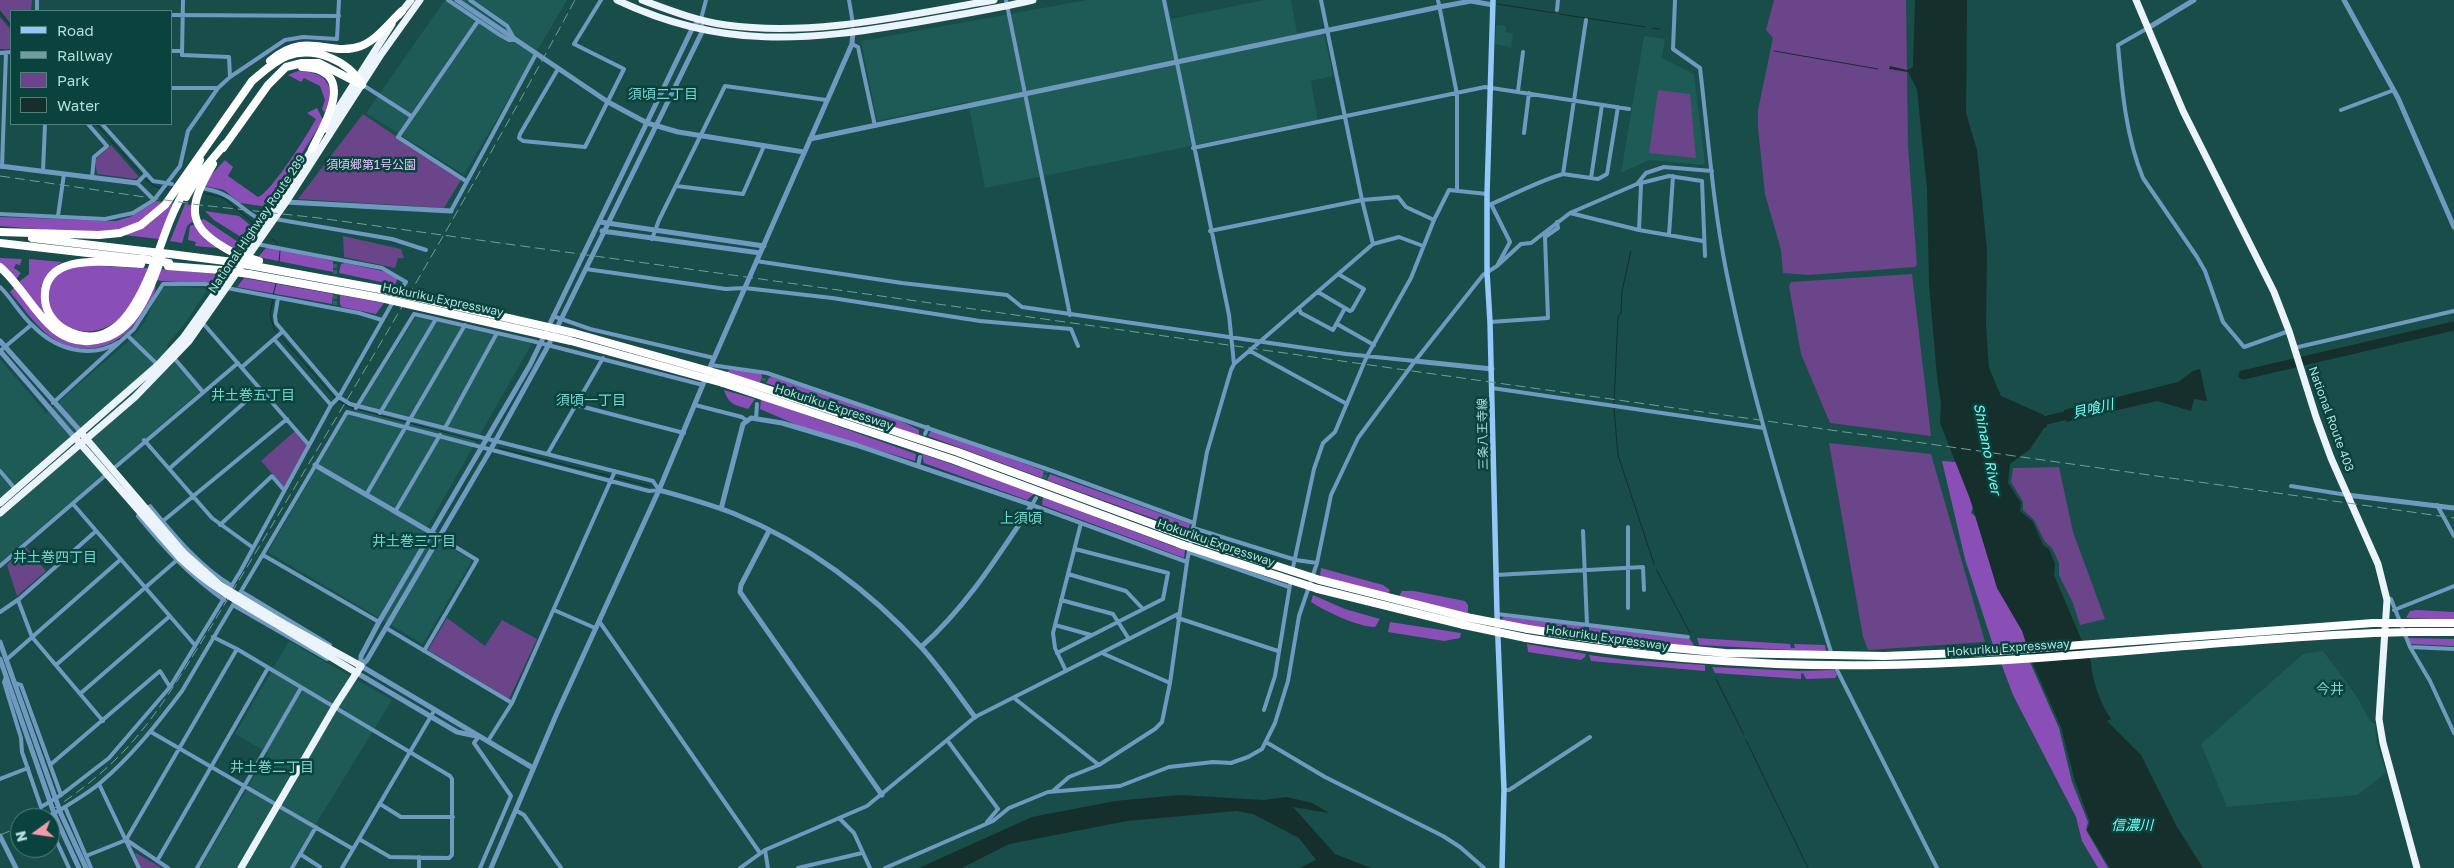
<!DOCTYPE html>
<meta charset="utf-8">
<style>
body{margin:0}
#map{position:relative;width:2454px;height:868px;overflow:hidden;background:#184d49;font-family:"Golos Text",sans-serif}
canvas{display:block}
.legend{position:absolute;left:10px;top:10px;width:162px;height:115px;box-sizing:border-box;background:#0a423e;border:1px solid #4e817c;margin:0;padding:6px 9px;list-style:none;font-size:15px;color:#b3dfda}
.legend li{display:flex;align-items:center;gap:10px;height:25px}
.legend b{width:25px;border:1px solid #4e817c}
.north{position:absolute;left:10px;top:808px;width:50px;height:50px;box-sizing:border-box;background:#0a423e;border:1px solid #4e817c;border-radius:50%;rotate:256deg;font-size:14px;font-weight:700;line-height:20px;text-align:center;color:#b3dfda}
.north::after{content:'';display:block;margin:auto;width:18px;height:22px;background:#f39aaa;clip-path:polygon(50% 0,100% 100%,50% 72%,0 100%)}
</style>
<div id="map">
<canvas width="2454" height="868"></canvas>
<ul class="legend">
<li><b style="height:6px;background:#94c8f9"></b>Road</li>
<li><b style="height:6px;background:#6f9f9b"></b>Railway</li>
<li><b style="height:14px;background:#6b4589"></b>Park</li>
<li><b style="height:14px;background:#152f2d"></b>Water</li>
</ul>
<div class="north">N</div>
</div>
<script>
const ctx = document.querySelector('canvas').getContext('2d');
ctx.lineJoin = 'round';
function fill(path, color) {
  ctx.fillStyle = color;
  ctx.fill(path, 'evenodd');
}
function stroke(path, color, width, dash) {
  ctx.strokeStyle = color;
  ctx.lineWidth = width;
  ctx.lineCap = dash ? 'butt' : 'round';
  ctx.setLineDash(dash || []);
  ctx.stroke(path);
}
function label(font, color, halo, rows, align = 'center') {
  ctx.font = font + ' "Golos Text","Noto Sans JP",sans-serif';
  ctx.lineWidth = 5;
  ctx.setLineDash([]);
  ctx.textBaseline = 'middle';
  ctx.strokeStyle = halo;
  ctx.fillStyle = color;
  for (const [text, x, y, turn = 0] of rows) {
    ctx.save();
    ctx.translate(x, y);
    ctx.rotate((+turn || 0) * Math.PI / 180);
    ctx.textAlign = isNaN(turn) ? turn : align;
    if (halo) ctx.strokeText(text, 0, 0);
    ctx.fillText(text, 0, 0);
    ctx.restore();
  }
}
fill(new Path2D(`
 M445 0H567L464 175 366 113Z
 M1087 0H1167L1171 19 1264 0H1291L1297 33 1323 28 1333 76 1311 81 1318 120 985 188 968 102 877 121 861 41Z
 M1496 25 1506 26 1505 32 1513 33 1511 47 1495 44Z
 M1644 36 1665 39 1662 58 1694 74 1705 163 1703 165 1649 160 1621 173Z
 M163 285 208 289 183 326 166 346 204 388 0 563V359L46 413 133 337 146 320 161 286Z
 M416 317 530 342 531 345 424 533 471 559V562L424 642 421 643 268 552 348 414 354 415Z
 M289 641 392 700 289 868H200L268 753 235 734Z
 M2323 651 2357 697 2370 721 2375 724 2377 745 2386 773 2357 795 2227 807 2201 744 2303 654Z`), '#1e5a56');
fill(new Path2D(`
 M0 0H32L31 11H11V24L0 10Z
 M1774 0H1906L1908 147 1917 265 1914 267 1809 275 1783 273 1781 250 1765 194 1758 128V110L1773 38 1766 30Z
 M0 17 11 30V49H0Z
 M1658 90 1690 94 1696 158 1649 153Z
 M363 114 461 180 444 208 298 199Z
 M111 145 139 177 135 179 97 174 95 160Z
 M343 236 401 249 404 258H398L395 268 344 257Z
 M1912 274 1931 436 1830 423 1801 354 1789 286 1791 282Z
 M295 431 308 445 285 488 261 461Z
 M1829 443 1931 454 1985 642 1868 650 1863 637Z
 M2059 467 2073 532 2105 619 2080 625 2073 603 2059 575V563L2052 548 2045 542 2034 520 2023 510V502L2011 482 2013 468Z
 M26 547 46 571 17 596 7 565Z
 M447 618 485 646 502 620 537 639 509 699 428 650Z
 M136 853 162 868H141L135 854Z`), '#6b4589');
fill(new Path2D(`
 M298 71C315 72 328 75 331 94 331 100 329 107 325 113L322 109 325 100 320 86 304 78 301 82 288 75Z
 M317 108 323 120 268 207 240 203 224 190 205 186 210 176 225 160 233 167 228 176 258 197C270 194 308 134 316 119L307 113Z
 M157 201 163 202C153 211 144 221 132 226 101 239 35 228 0 226V217L116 221 130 217Z
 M170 202 174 203 159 239 124 235 150 223Z
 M185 204 191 205 193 221 187 226 182 243 170 241Z
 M205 211 239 216 250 225 241 237 214 220Z
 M204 219 238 242 234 249 211 236 200 221Z
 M195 224 206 240 217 248 195 246 196 242 188 240 190 226Z
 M267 247 333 261V272L258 257Z
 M0 258 22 259 20 265 16 264 14 268 21 273 16 279 0 263Z
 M29 259 62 262C39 277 36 300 50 323L19 282 29 274Z
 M345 263 396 274 398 277 395 285 339 273 341 264Z
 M79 265 148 268C143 281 138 296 130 307 85 367 18 301 61 272 66 268 73 267 79 265Z
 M160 269 216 274 211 284 162 281 156 280Z
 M244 278 333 294 332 304 237 287Z
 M155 284C158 293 146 309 140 317 119 349 80 360 48 335 34 324 22 306 10 292L16 285C27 300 38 318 52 331 73 352 108 349 128 327 139 315 146 298 155 284Z
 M340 295 384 303 376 314 342 307 340 304Z
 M732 368 761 373 762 377 760 383 727 372Z
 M772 377 893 417 919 430V436L858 413 766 383 769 378Z
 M724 390 755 399 748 409C735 405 728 404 724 390Z
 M761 399 916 454 915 461 804 428 760 409Z
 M932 429 1044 471 1042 478 928 436Z
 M922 454 1035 493 1027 500 924 463Z
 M1942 461 1957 462 1975 501 1971 513 1981 521 2030 643 1993 645 1965 559Z
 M1050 474 1190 524 1188 531 1047 480Z
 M1043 497 1175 547 1178 546 1185 550 1184 558 1042 505Z
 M1321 568 1383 585 1390 590 1388 594 1320 576Z
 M1402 591H1414L1465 601 1468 605V615L1398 598Z
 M1313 595 1345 609 1380 619 1375 627C1358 627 1325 611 1311 602Z
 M2417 610 2454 612V620L2406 618 2410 611Z
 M1505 617 1582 625 1584 626 1582 634 1502 621V618Z
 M1390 622 1461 633 1460 638 1444 641 1388 632Z
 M1591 626 1690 639 1695 647 1589 635V627Z
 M1697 638 1790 644 1791 648H1795L1794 644 1825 645 1826 652 1699 645Z
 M2408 638 2454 639V646L2411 644Z
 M1527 644 1586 654 1585 657 1581 660 1528 652Z
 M1589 655 1627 660 1705 665V671L1591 661Z
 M2029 660 2059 728 2072 782 2088 822 2086 830 2108 868H2098L2082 841 2076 817 2013 695 2001 663Z
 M1712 667 1800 671 1834 670 1837 675 1835 678 1806 679 1803 673 1801 674V679L1715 673Z`), '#8a4fb7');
fill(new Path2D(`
 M1915 0H1967L1966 113 1977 150 1987 250 1986 325 1989 368 2001 396 2044 415 2047 427 2044 428 2030 449 2010 464 2008 483 2021 503 2020 511 2033 522 2043 545 2049 549 2055 564 2054 575 2091 662C2092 680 2100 703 2111 719L2107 721 2141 755 2177 827 2203 868H2110L2087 830 2090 822 2075 781 2061 727 2033 664 2022 631 1997 588 1970 499 1940 423 1941 404 1937 377 1929 284 1927 189 1917 89 1908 72 1889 69 1890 66 1907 70 1913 67Z
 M2200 369 2207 401 2194 399 2191 411 2157 401 2066 422 2064 410 2178 382 2193 371Z
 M1180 795 1264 800 1286 797 1312 803 1329 813 1293 807 1335 854 1371 868H1300L1316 860 1299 838 1253 814 1236 811 1127 821 1009 844 962 868H919L1032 817 1115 801Z`), '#152f2d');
stroke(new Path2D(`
 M1497 4 1555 13
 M0 13 11 26
 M1559 14 1645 27
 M1652 28 1659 29
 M1774 51 1878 69
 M96 124 142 175
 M144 178 156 187 168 189
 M204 193 224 198 252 222
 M272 239 278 244
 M279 262 280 251
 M273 295 276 284
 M273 299 270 314 274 329 335 398
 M338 401 352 408 478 441
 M1614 404 1618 317 1621 313 1622 291 1631 251
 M1614 408 1618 455 1654 564
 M499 448 649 486
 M1656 569 1690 633
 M1716 679 1744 735
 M1746 740 1808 868`), '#152f2d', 1);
stroke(new Path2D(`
 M2243 375 2454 326
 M2035 423 2076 413`), '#152f2d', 9);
stroke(new Path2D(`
 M335 264V282
 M335 289V307
 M762 387 764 378
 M1042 484 1047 471`), '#2f635f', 4, [4, 2]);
stroke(new Path2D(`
 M183 0 182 55 229 57 230 77
 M448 0 500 35 509 40H515L507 26 470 0
 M849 0 853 24
 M1006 0 1070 315
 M1164 0 1229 315 1234 364
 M1321 0 1362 200 1373 244
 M1438 0 1457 94V189
 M1675 0 1673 49 1700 68C1708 135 1713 204 1726 270 1752 400 1792 526 1831 652
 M1557 10 1558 0
 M37 11V0
 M171 15 339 16
 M701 19 706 0
 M2148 28 2118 45C2122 90 2126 137 2143 178L2197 257 2205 271 2223 322 2244 347 2289 331
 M852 44 858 47 875 126
 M171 51H182
 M0 53 11 52
 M558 69 520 134 519 138 523 141 585 147 624 69 574 44 601 0
 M363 85 411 116
 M171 88H218
 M1518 91 1523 52
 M2341 110 2394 90
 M88 124 107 146 94 157 92 178
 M102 124 153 181 172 184
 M1524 133 1529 93
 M1193 148 1485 87 1629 109
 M2 167 6 53
 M43 171 45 124
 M146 174 137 183 154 200
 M1563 174 1598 179 1607 174 1618 107
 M1591 178 1602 105
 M466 181 398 137 478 21
 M1637 184 1669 176 1702 181 1705 256
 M676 186 743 194 764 146
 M206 189C235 194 240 211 265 222
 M1491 204 1510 242 1497 266
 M1487 206C1513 195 1536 182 1563 174L1586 20
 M451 211 536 54
 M1570 213 1639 230 1703 241
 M0 214 105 219 133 213 154 200 180 166 188 131 218 88 230 77 285 40 303 37 337 39 339 0
 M58 216 64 174
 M275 219 392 239 426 250
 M1639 230 1641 185
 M1210 231 1362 200 1398 197 1406 207 1434 220
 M1669 235 1673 176
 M652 239 659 220 725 86 826 100
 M257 244 382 268 406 282 399 292
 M756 261 902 283 1007 295 1022 307 1346 354 1415 361
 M586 269 726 289 745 288 832 298 980 321 1071 329 1078 346
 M0 287C12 299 20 314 32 325 55 349 89 360 119 342
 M227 288 359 313 382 320
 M1318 292 1350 311 1352 310 1364 289 1338 274
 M1299 309 1301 313 1333 330 1345 308
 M553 316 590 329 714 358
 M201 321 309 445
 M1490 322 1548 318 1545 237 1558 228 1557 222
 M1337 324 1374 345
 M128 336 158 365
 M274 339 331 405
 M2294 348 2454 311
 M0 351 31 325
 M1250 351 1347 404
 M174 358 202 391
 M711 365 767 373 1047 469 1194 523
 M242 367 282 332
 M1492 388 1764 428
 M53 403 134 329 163 284H205L219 287
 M576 405 684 433
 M695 405 742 417 746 420
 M356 408 414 314 532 341 703 385
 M380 413 436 319
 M756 419 757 404
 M445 428 497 333
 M925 434 928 427
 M144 440 212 518 252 547
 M548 453 603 358
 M918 466 920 457
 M170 468 260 389
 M113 469 238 363
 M0 471 16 490
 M2291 486 2347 495
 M366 495 465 325
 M1036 498 1032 505 1187 562
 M73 504 194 644
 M2437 505 2454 536
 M146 509 150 506C174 535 199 566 232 586
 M395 512 440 435
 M141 513 138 516C164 548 190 576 224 600
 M163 521 287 419
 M220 525 272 476 284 490
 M1628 527V608
 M1193 528 1296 560 1317 563
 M96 531 18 600 32 637 103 721
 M1583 531 1587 624
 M1189 552 1289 587
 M263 555 379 622
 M0 566 107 474
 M1292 572 1314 469 1323 443 1335 432 1367 356 1411 278 1434 220 1449 190 1487 194
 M1068 574 1126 591 1143 609
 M1496 575 1643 567 1644 590
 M242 592 330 645
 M2386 597 2391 599 2410 647 2430 681 2454 733
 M1061 600 1113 614 1129 639
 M233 605 327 659 330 657
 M554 610 595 628
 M2394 610 2454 586
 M0 612 19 599
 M1497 614 1688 637
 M1178 618 1278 651
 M599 621 760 853
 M1055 625 1091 635
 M386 628 512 703
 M213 637 237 649 450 776 452 779V855L449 858 390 857 359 839
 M2410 647 2454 649
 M237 649 126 840 86 856 65 807C77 799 90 792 100 783 132 756 157 724 182 691L347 412 649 491 659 490 653 481 350 404 339 397 276 323 275 316 278 298
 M424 651 477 560 439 537
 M1057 653 1163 599 1168 573 1075 549
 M1102 653 1170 683
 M6 660 120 560
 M56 665 177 560
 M1837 670 1937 868
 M1066 671 1055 648 1053 633 1081 523
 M6 677 4 682 21 738 22 752 41 807
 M14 683 21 685 61 795 109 758 170 687
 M81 693 170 616
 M1014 698 1099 765
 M1264 710 1275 676 1291 579
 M151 732 353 849
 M479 736 474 743 511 796 480 868
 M947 740 998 809 987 822
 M488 741 512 703 615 471
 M1266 742 1325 777 1443 836 1460 847 1484 868
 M50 765 160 671 170 687 240 572 331 405 339 397 394 300
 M0 779 28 768
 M99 784 139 868
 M1504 790H1509L1590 737
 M1053 791 1069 777 1099 765 1155 729 1162 722 1170 683 1187 562 1207 452 1231 370 1234 364 1373 244 1399 237 1423 246
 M380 804 401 817H453
 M517 811 524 815 561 868
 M839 818 854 833 870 868
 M50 827 69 868
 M128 841 168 868
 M765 850 768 868
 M300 854 320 867
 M86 856 91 868
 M157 861 268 668
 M197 868 301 688
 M292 868 316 827
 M342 868 434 711
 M419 868V857
 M740 868 765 850 867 806 975 717 1180 613
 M798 868 862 853
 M885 868 993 821 1009 808 1048 792 1120 786 1169 767 1213 762 1231 763 1248 757 1262 749 1275 723 1288 681 1299 616 1317 563 1331 495 1358 438 1415 361 1483 275 1497 266 1521 244 1531 243 1570 213 1637 184 1646 173 1664 167 1712 171`), '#7099c0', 4);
stroke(new Path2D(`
 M457 0 608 102 647 123 678 132 804 152
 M2344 0 2398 98 2454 227
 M2148 28 2194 0
 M810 139 1439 7 1471 1 1493 5
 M0 166 137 183
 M286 202 451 211
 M600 222 764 246
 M602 231 760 253
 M0 341 81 432
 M0 351 75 438
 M1415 361 1492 369
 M315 465 439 537
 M659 490C684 497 710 504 735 514 806 543 870 591 921 647 941 669 957 693 975 717
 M2347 495 2454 508
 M721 509 743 424 751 418 782 423 856 445 1032 505C998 556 967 606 921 647
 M769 531 741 585 740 592 882 795
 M0 642 61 814 86 868
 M0 659 55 816 79 868
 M361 666 367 660 491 449 548 346 703 30 702 26
 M361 666V656L379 622 530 365 693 27 701 19
 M361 666 533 768
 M357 673 457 732 476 736
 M0 836 16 868
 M491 868 557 713 659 490 711 365 852 44 853 30`), '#7099c0', 5);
stroke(new Path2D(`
 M1493 0 1487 194V272L1490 322 1497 614 1504 790 1502 868`), '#94c8f9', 5.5);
stroke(new Path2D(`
 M617 0C722 50 807 41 918 22 956 15 995 9 1033 0
 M642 0C669 10 697 21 726 25 815 37 906 15 994 0
 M2136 0 2183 111 2274 292 2289 331 2316 417 2331 458 2378 564 2387 600 2379 719 2383 743 2417 868
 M399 15 411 0
 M325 129 392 24
 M238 260 280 201 314 146
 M83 435 183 552
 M78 441 180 558
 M0 503 158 365 183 338 232 269
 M0 513 135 397 189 341 286 202 380 56 420 0
 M281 627 357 673
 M241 868 334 708 361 666 283 623`), '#ebf3fb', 7);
stroke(new Path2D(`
 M270 61C307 29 329 58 361 46 377 40 390 22 402 11
 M302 67C359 69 325 123 312 149
 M223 148 268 85 286 67 302 63H319L362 85
 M213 164C187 208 185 228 234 253
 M186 197 199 175 225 144
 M0 232 99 235 120 233 141 225 165 205 252 81C263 72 274 61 287 56 314 46 348 60 362 85
 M32 238 143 251
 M0 243 140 259
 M170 254 225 261
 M141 264C110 263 41 250 45 300 46 313 55 324 66 330 131 364 154 257 171 218 179 198 191 180 200 160
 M168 266 220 270
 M254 266 385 290
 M0 267C21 285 33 312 55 330 65 338 78 342 90 341 135 338 149 291 162 256
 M249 274 381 298
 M727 376 958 452 1185 536
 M723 383 954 460 1183 545
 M1320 580 1466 617
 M1318 589 1464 625
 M2411 623H2454
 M1528 629 1621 643 1725 653 1884 656 1987 652 2373 623
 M2411 632H2454
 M1526 638C1645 658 1763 667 1883 665 2047 663 2210 640 2374 633`), '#fff', 8);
stroke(new Path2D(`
 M0 176 200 205 319 218 725 274 2454 518
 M39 818C70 799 99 777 124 751 159 714 185 668 212 625 246 569 280 512 314 455 404 305 492 154 575 0
 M0 835 20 827`), '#6f9f9b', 1, [10, 5]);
stroke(new Path2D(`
 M41 807 61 795
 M46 818 65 807`), '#7099c0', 4);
stroke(new Path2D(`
 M183 552 220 585 283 623
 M180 558C210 587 245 606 281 627`), '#ebf3fb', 7);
stroke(new Path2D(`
 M143 251 170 254
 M234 253 259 261
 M142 259 169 263
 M225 261 254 266
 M220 270 249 274
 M385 290 574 333 727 376
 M381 298 571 341 723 383
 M1185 536 1320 580
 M1183 545 1318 589
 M1466 617 1528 629
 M2373 623H2411
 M1464 625 1526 638
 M2374 633 2411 632`), '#fff', 8);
label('12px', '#e2c6fb', '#0a423e', [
 ["須頃郷第1号公園",371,165]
]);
label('12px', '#b3dfda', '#0a423e', [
 ["National Highway Route 289",257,224,-56],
 ["Hokuriku Expressway",443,300,12],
 ["Hokuriku Expressway",834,407,18],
 ["National Route 403",2331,419,70],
 ["三条八王寺線",1483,434,-91],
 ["Hokuriku Expressway",1216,543,19],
 ["Hokuriku Expressway",1607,638,8],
 ["Hokuriku Expressway",2008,648,-4]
]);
label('14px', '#77d6ce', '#0a423e', [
 ["須頃二丁目",663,95],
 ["井土巻五丁目",253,396],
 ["須頃一丁目",591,401],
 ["上須頃",1021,519],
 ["井土巻三丁目",414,542],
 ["井土巻四丁目",55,558],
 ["今井",2330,690],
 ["井土巻二丁目",272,768]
]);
label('italic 14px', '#79fbf0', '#0a423e', [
 ["貝喰川",2093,409,-13],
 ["Shinano River",1987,449,79],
 ["信濃川",2132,826]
]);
</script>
